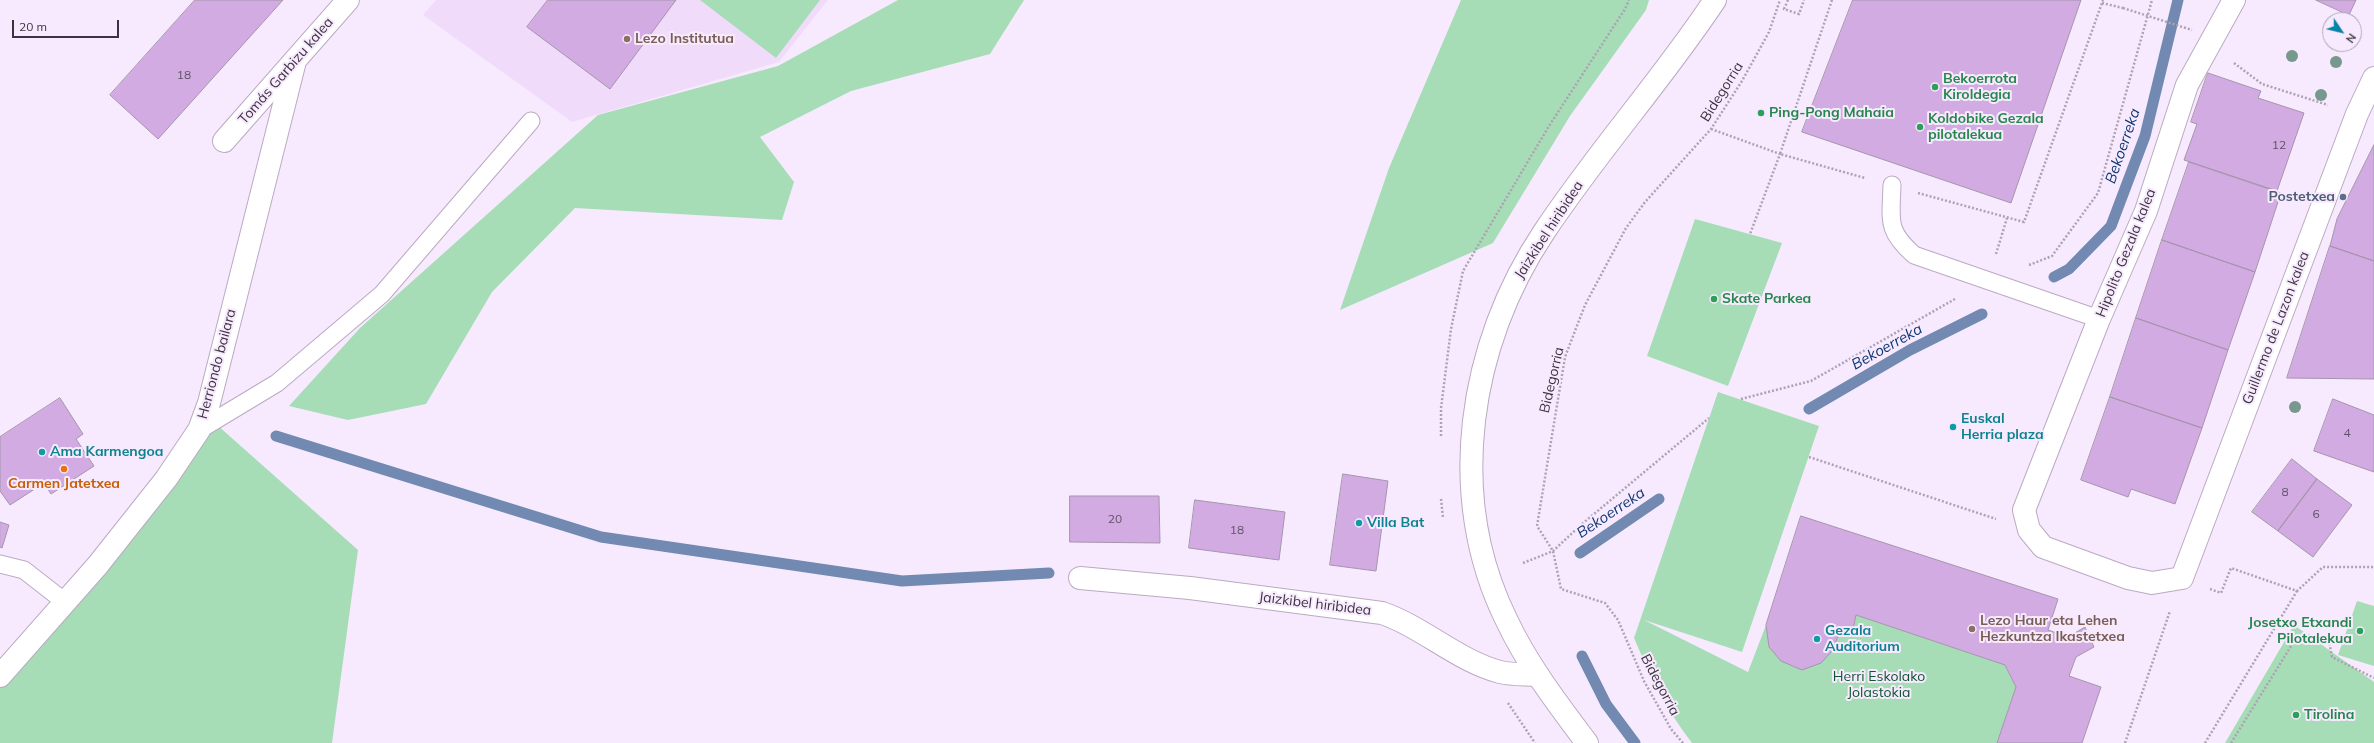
<!DOCTYPE html>
<meta charset="utf-8">
<style>
body{margin:0}
#map{position:relative;width:2374px;height:743px;overflow:hidden;background:#f8eafe;font-family:Mulish,sans-serif}
canvas{display:block}
.north{position:absolute;left:2322px;top:12px;width:40px;height:40px;box-sizing:border-box;background:#f8eafe;border:1px solid #aca1b1;border-radius:50%;rotate:125deg;font-size:11px;font-weight:700;line-height:16px;text-align:center;color:#3b343e}
.north::after{content:'';display:block;margin:auto;width:14px;height:18px;background:#0385a8;clip-path:polygon(50% 0,100% 100%,50% 72%,0 100%)}
.scale{position:absolute;left:12px;top:20px;width:107px;height:18px;box-sizing:border-box;border:2px solid #3b343e;border-top:0;padding-left:5px;font-size:12px;line-height:14px;white-space:nowrap;color:#3b343e;-webkit-text-stroke:3px #f8eafe;paint-order:stroke}
</style>
<div id="map">
<canvas width="2374" height="743"></canvas>
<div class="north">N</div>
<div class="scale">20 m</div>
</div>
<script>
const ctx = document.querySelector('canvas').getContext('2d');
ctx.lineJoin = 'round';
function fill(path, color) {
  ctx.fillStyle = color;
  ctx.fill(path, 'evenodd');
}
function stroke(path, color, width, dash) {
  ctx.strokeStyle = color;
  ctx.lineWidth = width;
  ctx.lineCap = dash ? 'butt' : 'round';
  ctx.setLineDash(dash || []);
  ctx.stroke(path);
}
function label(font, color, halo, rows, align = 'center') {
  ctx.font = font + ' Mulish,sans-serif';
  ctx.lineWidth = 4;
  ctx.setLineDash([]);
  ctx.textBaseline = 'middle';
  ctx.strokeStyle = halo;
  ctx.fillStyle = color;
  for (const [text, x, y, turn = 0] of rows) {
    ctx.save();
    ctx.translate(x, y);
    ctx.rotate((+turn || 0) * Math.PI / 180);
    ctx.textAlign = isNaN(turn) ? turn : align;
    if (halo) ctx.strokeText(text, 0, 0);
    ctx.fillText(text, 0, 0);
    ctx.restore();
  }
}
fill(new Path2D(`
 M436 0H828L779 62 572 122 423 15Z`), '#f1dbfb');
fill(new Path2D(`
 M700 0H820L776 58Z
 M898 0H1024L990 54 851 91 760 137 794 182 782 220 575 208 492 292 426 404 348 420 289 406 360 328 598 115 778 66Z
 M1461 0H1649L1646 10 1570 116 1493 243 1340 310 1389 168Z
 M1695 219 1782 243 1728 386 1647 356Z
 M1718 392 1819 426 1742 652 1644 620 1748 672 1766 625C1771 655 1774 658 1802 670L1833 650 1840 630 1852 634 1856 615 2005 665 2016 687 1997 743H1692C1667 711 1650 676 1634 638Z
 M216 424 358 550 332 743H0V680Z
 M2357 601 2374 606V666L2338 655Z
 M2294 625 2374 682V743H2225Z`), '#a6ddb7');
stroke(new Path2D(`
 M2054 277 2069 269 2111 226 2145 136 2178 0
 M1809 409 1910 350 1982 314
 M276 436 601 537 902 581 1049 573
 M1580 553 1659 499
 M1582 656 1606 704 1635 743`), '#7289b1', 11);
const building = new Path2D(`
 M195 0H283L158 139 110 95Z
 M548 0H676L610 89 527 27Z
 M1853 0H2081L2011 203 1802 132Z
 M2316 0H2356L2349 15Z
 M2208 73 2261 91 2258 98 2304 113 2277 191 2184 160 2197 124 2191 122Z
 M2374 145V261L2330 246 2337 219Z
 M2189 162 2281 193 2255 272 2162 240Z
 M2162 240 2255 272 2228 350 2136 318Z
 M2330 246 2374 261V379L2287 378Z
 M2136 318 2228 350 2202 428 2110 397Z
 M2110 397 2202 428 2175 504 2131 489 2128 497 2081 480Z
 M60 398 83 434 76 439 94 466 51 494 44 483 10 505 0 491V437Z
 M2333 399 2374 415V472L2314 451Z
 M2292 459 2317 479 2278 531 2252 512Z
 M1343 474 1388 481 1376 571 1330 565Z
 M2317 479 2352 505 2313 557 2278 531Z
 M1070 496H1159L1160 543 1070 542Z
 M1195 500 1285 512 1279 560 1189 548Z
 M1801 516 2058 599 2048 630 2068 637 2085 627 2094 647 2076 657 2069 676 2101 687 2082 743H1997L2016 687 2005 665 1856 615 1852 634 1840 630 1833 650 1821 663 1802 670 1781 661 1769 647 1766 625Z
 M0 522 9 525 2 548 0 547Z`);
fill(building, '#d1abe1');
stroke(building, '#a595ac', 1);
const service = new Path2D(`
 M1892 185C1891 221 1886 230 1914 255L2099 319
 M199 430 277 383 382 294 531 121
 M0 564 24 570 65 602`);
const minor = new Path2D(`
 M2234 0 2187 85 2146 211 2099 319 2024 510 2029 530 2043 547 2128 578 2152 583 2182 578 2357 114 2374 78
 M224 141 348 0
 M1080 578 1190 588 1382 613C1423 627 1458 661 1500 672 1512 675 1525 674 1537 675
 M0 676 97 566 166 479 199 430 209 403 295 61`);
const secondary = new Path2D(`
 M1587 743C1557 703 1527 664 1506 619 1445 495 1469 344 1544 232 1597 152 1662 80 1715 0`);
stroke(service, '#bbaac2', 19);
stroke(minor, '#bbaac2', 24);
stroke(secondary, '#bbaac2', 24);
stroke(new Path2D(`
 M1788 0 1784 9 1799 14 1804 0
 M1832 0 1780 154 1865 178
 M2102 3 2123 8
 M2234 63 2262 84 2328 105
 M1711 129 1780 154 1750 234
 M1918 193 2024 222 2103 0
 M1996 254 2007 218
 M2029 265 2052 256 2098 193 2152 0
 M1741 399 1811 381 1955 299
 M1441 436V408L1451 329 1463 271 1549 126 1625 9 1629 0
 M1809 457 1996 519
 M1441 499 1443 518
 M1523 563 1553 551 1582 524 1709 418
 M2210 589 2221 593 2231 568 2297 591 2323 567H2374
 M1508 703 1535 743
 M1683 743 1671 729 1644 681 1618 620 1605 603 1561 589 1553 551 1537 526 1565 357 1585 305 1626 228 1645 202 1711 129 1742 81 1769 32 1780 0
 M2125 743 2170 611
 M2205 743 2297 591
 M2231 743 2293 643 2305 634 2329 641 2332 657 2374 678`), '#ada2b2', 2.5, [2, 2]);
stroke(service, '#fff', 17);
stroke(minor, '#fff', 22);
stroke(secondary, '#fff', 22);
stroke(new Path2D(`
 M2123 8 2192 30`), '#ada2b2', 2.5, [2, 2]);
ctx.fillStyle = '#77988c';
for (const [x, y] of [
 [2292,56],
 [2336,62],
 [2321,95],
 [2295,407]
]) {
  ctx.beginPath();
  ctx.arc(x, y, 6, 0, 2 * Math.PI);
  ctx.fill();
}
for (const [x, y, r, color] of [
 [627,39,4,"#8d6e63"],
 [1935,87,4,"#2e9e5b"],
 [1761,113,4,"#2e9e5b"],
 [1920,127,4,"#2e9e5b"],
 [2343,197,4,"#5c6f8a"],
 [1714,299,4,"#2e9e5b"],
 [1953,427,4,"#0f9aa8"],
 [42,452,4,"#0f9aa8"],
 [64,469,4,"#e8710a"],
 [1359,523,4,"#0f9aa8"],
 [1972,629,4,"#8d6e63"],
 [2360,631,4,"#2e9e5b"],
 [1817,639,4,"#0f9aa8"],
 [2296,715,4,"#2e9e5b"]
]) {
  const dot = new Path2D();
  dot.arc(x, y, r, 0, 2 * Math.PI);
  ctx.fillStyle = color;
  ctx.fill(dot);
  stroke(dot, '#f8eafe', 1.5);
}
label('12px', '#605267', null, [
 ["18",184,75],
 ["12",2279,145],
 ["4",2347,433],
 ["8",2285,492],
 ["6",2316,514],
 ["20",1115,519],
 ["18",1237,530]
]);
label('bold 14px', '#785e54', '#f8eafe', [
 ["Lezo Institutua",635,39],
 ["Lezo Haur eta Lehen",1980,621],
 ["Hezkuntza Ikastetxea",1980,637]
], 'left');
label('14px', '#3b343e', '#f8eafe', [
 ["Tomás Garbizu kalea",286,71,-49],
 ["Bidegorria",1722,92,-58],
 ["Jaizkibel hiribidea",1549,230,-57],
 ["Hipolito Gezala kalea",2126,253,-68],
 ["Guillermo de Lazon kalea",2276,328,-69],
 ["Herriondo bailara",217,364,-75],
 ["Bidegorria",1552,380,-77],
 ["Jaizkibel hiribidea",1315,604,7],
 ["Bidegorria",1660,685,62]
]);
label('bold 14px', '#27864d', '#f8eafe', [
 ["Bekoerrota",1943,79],
 ["Kiroldegia",1943,95],
 ["Ping-Pong Mahaia",1769,113],
 ["Koldobike Gezala",1928,119],
 ["pilotalekua",1928,135],
 ["Skate Parkea",1722,299],
 ["Josetxo Etxandi",2352,623,"right"],
 ["Pilotalekua",2352,639,"right"],
 ["Tirolina",2304,715]
], 'left');
label('bold 14px', '#4e5e75', '#f8eafe', [
 ["Postetxea",2335,197]
], 'right');
label('bold 14px', '#0d838f', '#f8eafe', [
 ["Euskal",1961,419],
 ["Herria plaza",1961,435],
 ["Ama Karmengoa",50,452],
 ["Villa Bat",1367,523],
 ["Gezala",1825,631],
 ["Auditorium",1825,647]
], 'left');
label('bold 14px', '#c56008', '#f8eafe', [
 ["Carmen Jatetxea",64,484]
]);
label('14px', '#0e552f', '#f8eafe', [
 ["Herri Eskolako",1879,677],
 ["Jolastokia",1879,693]
]);
label('italic 15px', '#0a3673', '#f8eafe', [
 ["Bekoerreka",2123,146,-71],
 ["Bekoerreka",1887,347,-29],
 ["Bekoerreka",1611,513,-34]
]);
</script>
